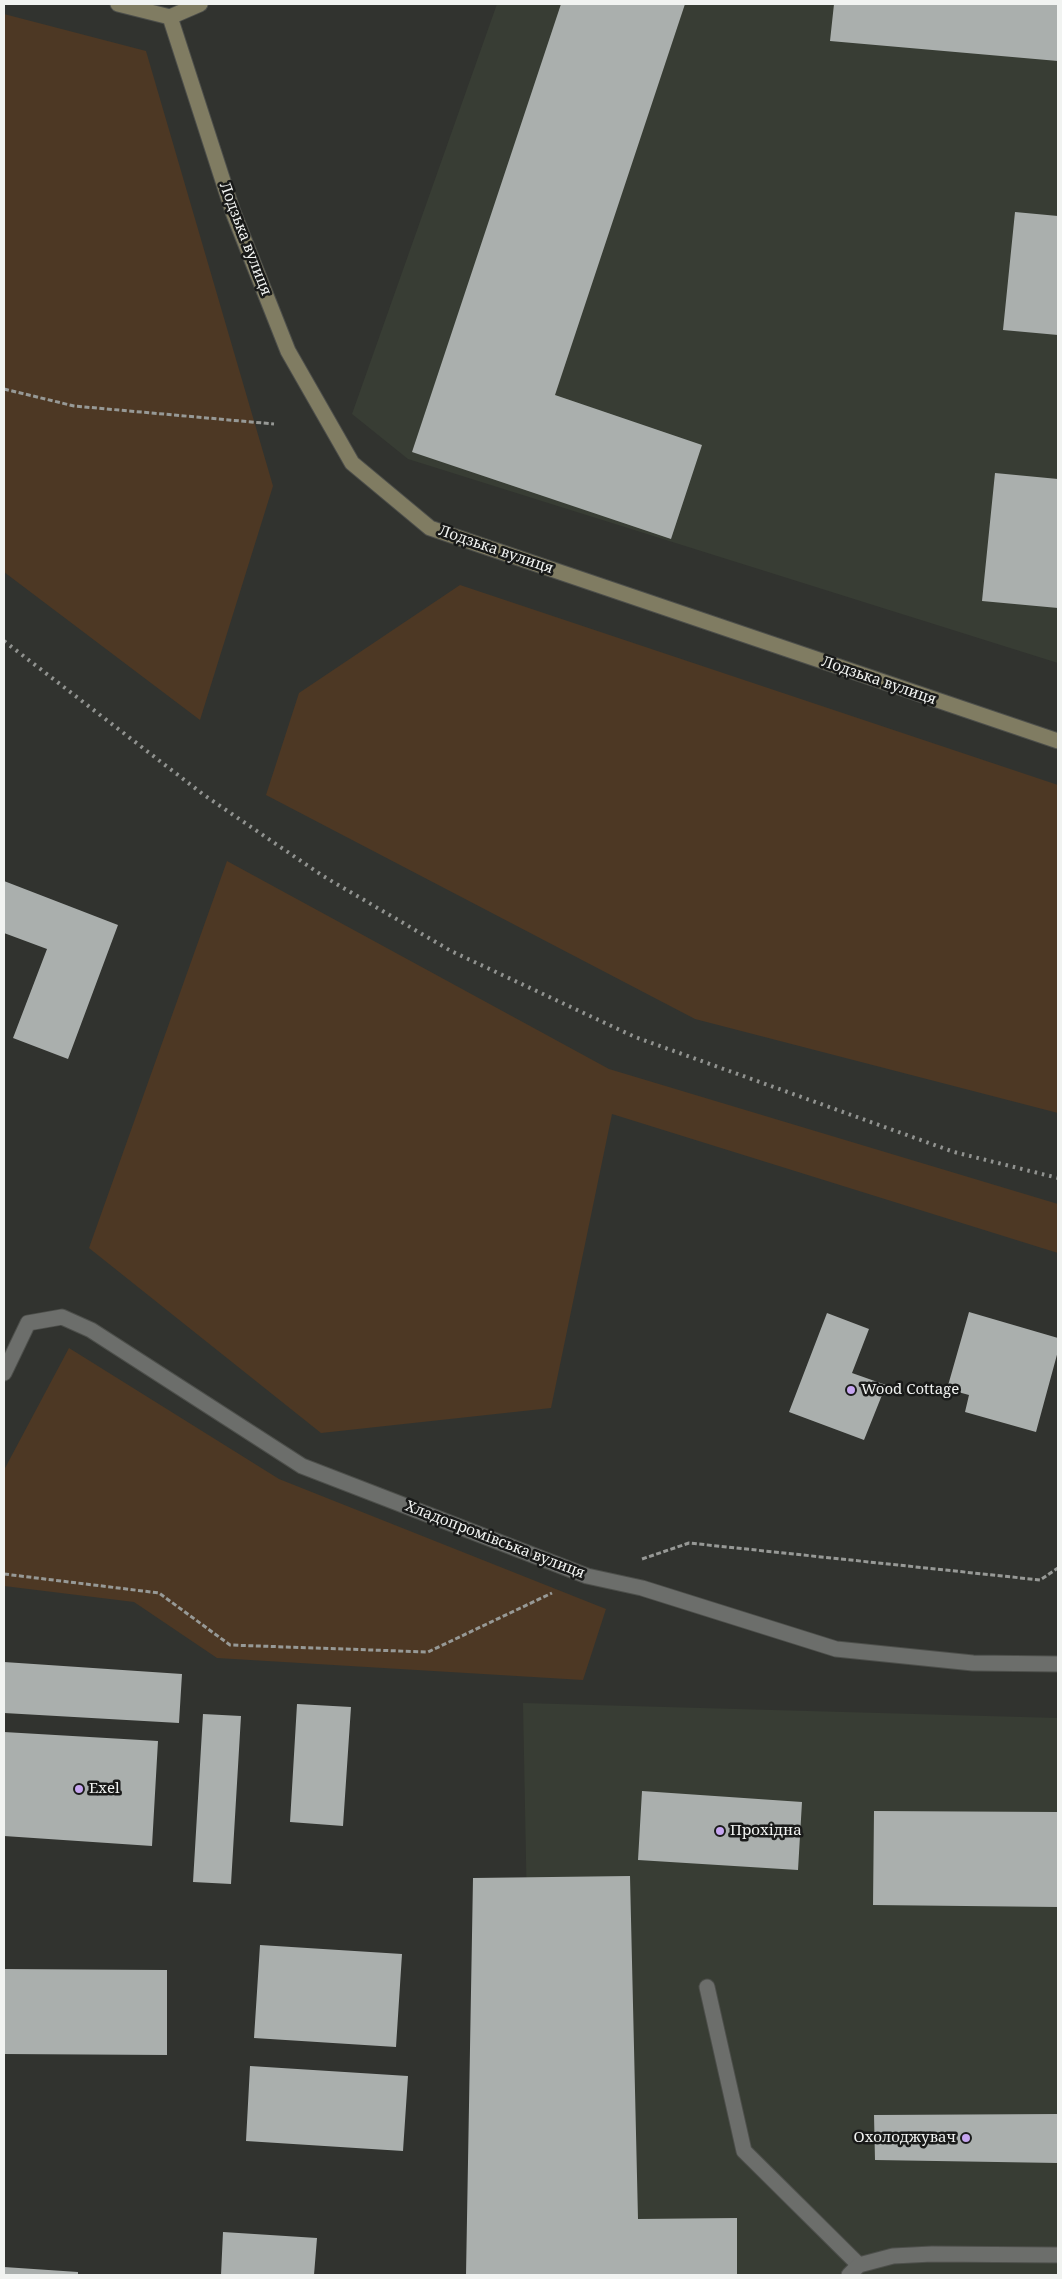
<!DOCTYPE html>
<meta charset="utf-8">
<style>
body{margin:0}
#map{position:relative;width:1062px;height:2279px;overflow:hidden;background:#31332f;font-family:"Noto Serif",serif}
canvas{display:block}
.frame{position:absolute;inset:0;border:5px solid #f1f3f1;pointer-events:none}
</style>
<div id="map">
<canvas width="1062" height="2279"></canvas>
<div class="frame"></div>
</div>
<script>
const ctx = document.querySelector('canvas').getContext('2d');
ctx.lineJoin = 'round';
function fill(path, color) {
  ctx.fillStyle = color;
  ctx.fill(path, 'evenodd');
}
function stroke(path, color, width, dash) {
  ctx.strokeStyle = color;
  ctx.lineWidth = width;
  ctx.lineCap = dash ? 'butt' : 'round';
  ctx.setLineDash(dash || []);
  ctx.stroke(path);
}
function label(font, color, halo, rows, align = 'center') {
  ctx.font = font + ' "Noto Serif",serif';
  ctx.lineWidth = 5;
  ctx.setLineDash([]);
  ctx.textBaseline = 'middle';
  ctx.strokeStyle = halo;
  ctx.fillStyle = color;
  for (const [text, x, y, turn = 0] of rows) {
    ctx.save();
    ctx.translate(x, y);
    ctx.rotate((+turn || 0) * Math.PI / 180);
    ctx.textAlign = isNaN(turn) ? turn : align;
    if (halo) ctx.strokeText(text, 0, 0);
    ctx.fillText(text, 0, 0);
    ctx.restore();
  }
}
fill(new Path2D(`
 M497 4H1058V663L408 459 352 414Z
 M523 1703 1058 1718V2275H534Z`), '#383d34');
fill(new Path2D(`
 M4 14 146 51 273 486 200 720 4 572Z
 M460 585 1058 785V1113L695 1019 266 795 299 693Z
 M227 861 609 1069 1058 1204V1253L612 1114 551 1408 321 1433 89 1248Z
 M69 1348 279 1479 606 1609 583 1680 217 1658 134 1602 4 1586V1470Z`), '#4d3824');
fill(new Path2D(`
 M561 4H685L555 395 702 445 671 539 412 452Z
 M834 4H1058V61L830 41Z
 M1015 212 1058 216V335L1003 330Z
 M995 473 1058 479V608L982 601Z
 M4 881 118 925 68 1059 13 1038 47 949 4 933Z
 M969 1312 1058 1338V1351L1036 1432 965 1412 969 1395 947 1389Z
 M827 1313 869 1329 852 1373 886 1385 864 1440 789 1412Z
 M4 1662 182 1674 179 1723 4 1713Z
 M297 1704 351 1707 343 1826 290 1822Z
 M203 1714 241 1716 231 1884 193 1882Z
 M4 1732 158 1741 152 1846 4 1836Z
 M642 1791 802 1802 798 1870 638 1860Z
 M874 1811 1058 1812V1907L873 1905Z
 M630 1876 638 2219 737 2218V2275H466L473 1878Z
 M260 1945 402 1954 396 2047 254 2038Z
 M4 1969 167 1970V2055L4 2054Z
 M250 2066 408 2076 403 2151 246 2141Z
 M1058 2114V2163L875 2160 874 2115Z
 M223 2232 317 2238 314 2275H221Z
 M4 2267 78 2272V2275H4Z`), '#aaafad');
const lane = new Path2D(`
 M707 1987 744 2151 859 2265`);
const street = new Path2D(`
 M4 1373 28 1323 62 1317 91 1330 302 1466 587 1576 642 1588 836 1649 973 1663 1058 1664
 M849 2275 859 2265 893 2256 932 2254 1058 2255`);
const secondary = new Path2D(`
 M118 4 170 17 200 4
 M170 17 233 212 288 351 352 463 430 528 1058 741`);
stroke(lane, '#4d4f4b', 17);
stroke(street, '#4d4f4b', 17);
stroke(secondary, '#4d4f4b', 17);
stroke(new Path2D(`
 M4 389 74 406 274 424
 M642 1559 689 1543 1040 1580 1058 1568
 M4 1574 159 1593 230 1645 428 1652 552 1593`), '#979996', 3, [5, 2.5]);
stroke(lane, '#6c6e6b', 15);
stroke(street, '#6c6e6b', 15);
stroke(secondary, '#807c62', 15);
stroke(new Path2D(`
 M4 641 204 795 323 876 451 951 635 1037 954 1152 1058 1178`), '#919390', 4, [2.5, 5]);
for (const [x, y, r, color] of [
 [851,1390,5,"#c6a6f0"],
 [79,1789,5,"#c6a6f0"],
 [720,1831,5,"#c6a6f0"],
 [966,2138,5,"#c6a6f0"]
]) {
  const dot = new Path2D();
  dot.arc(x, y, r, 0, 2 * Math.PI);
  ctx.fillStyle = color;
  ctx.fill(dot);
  stroke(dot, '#191a19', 2);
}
label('15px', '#f1f3f1', '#191a19', [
 ["Лодзька вулиця",245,239,69],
 ["Лодзька вулиця",496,550,19],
 ["Лодзька вулиця",879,681,19],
 ["Хладопромівська вулиця",495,1540,21]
]);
label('15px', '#f1f3f1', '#191a19', [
 ["Wood Cottage",861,1390],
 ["Exel",89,1789],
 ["Прохідна",730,1831],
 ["Охолоджувач",956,2138,"right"]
], 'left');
</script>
